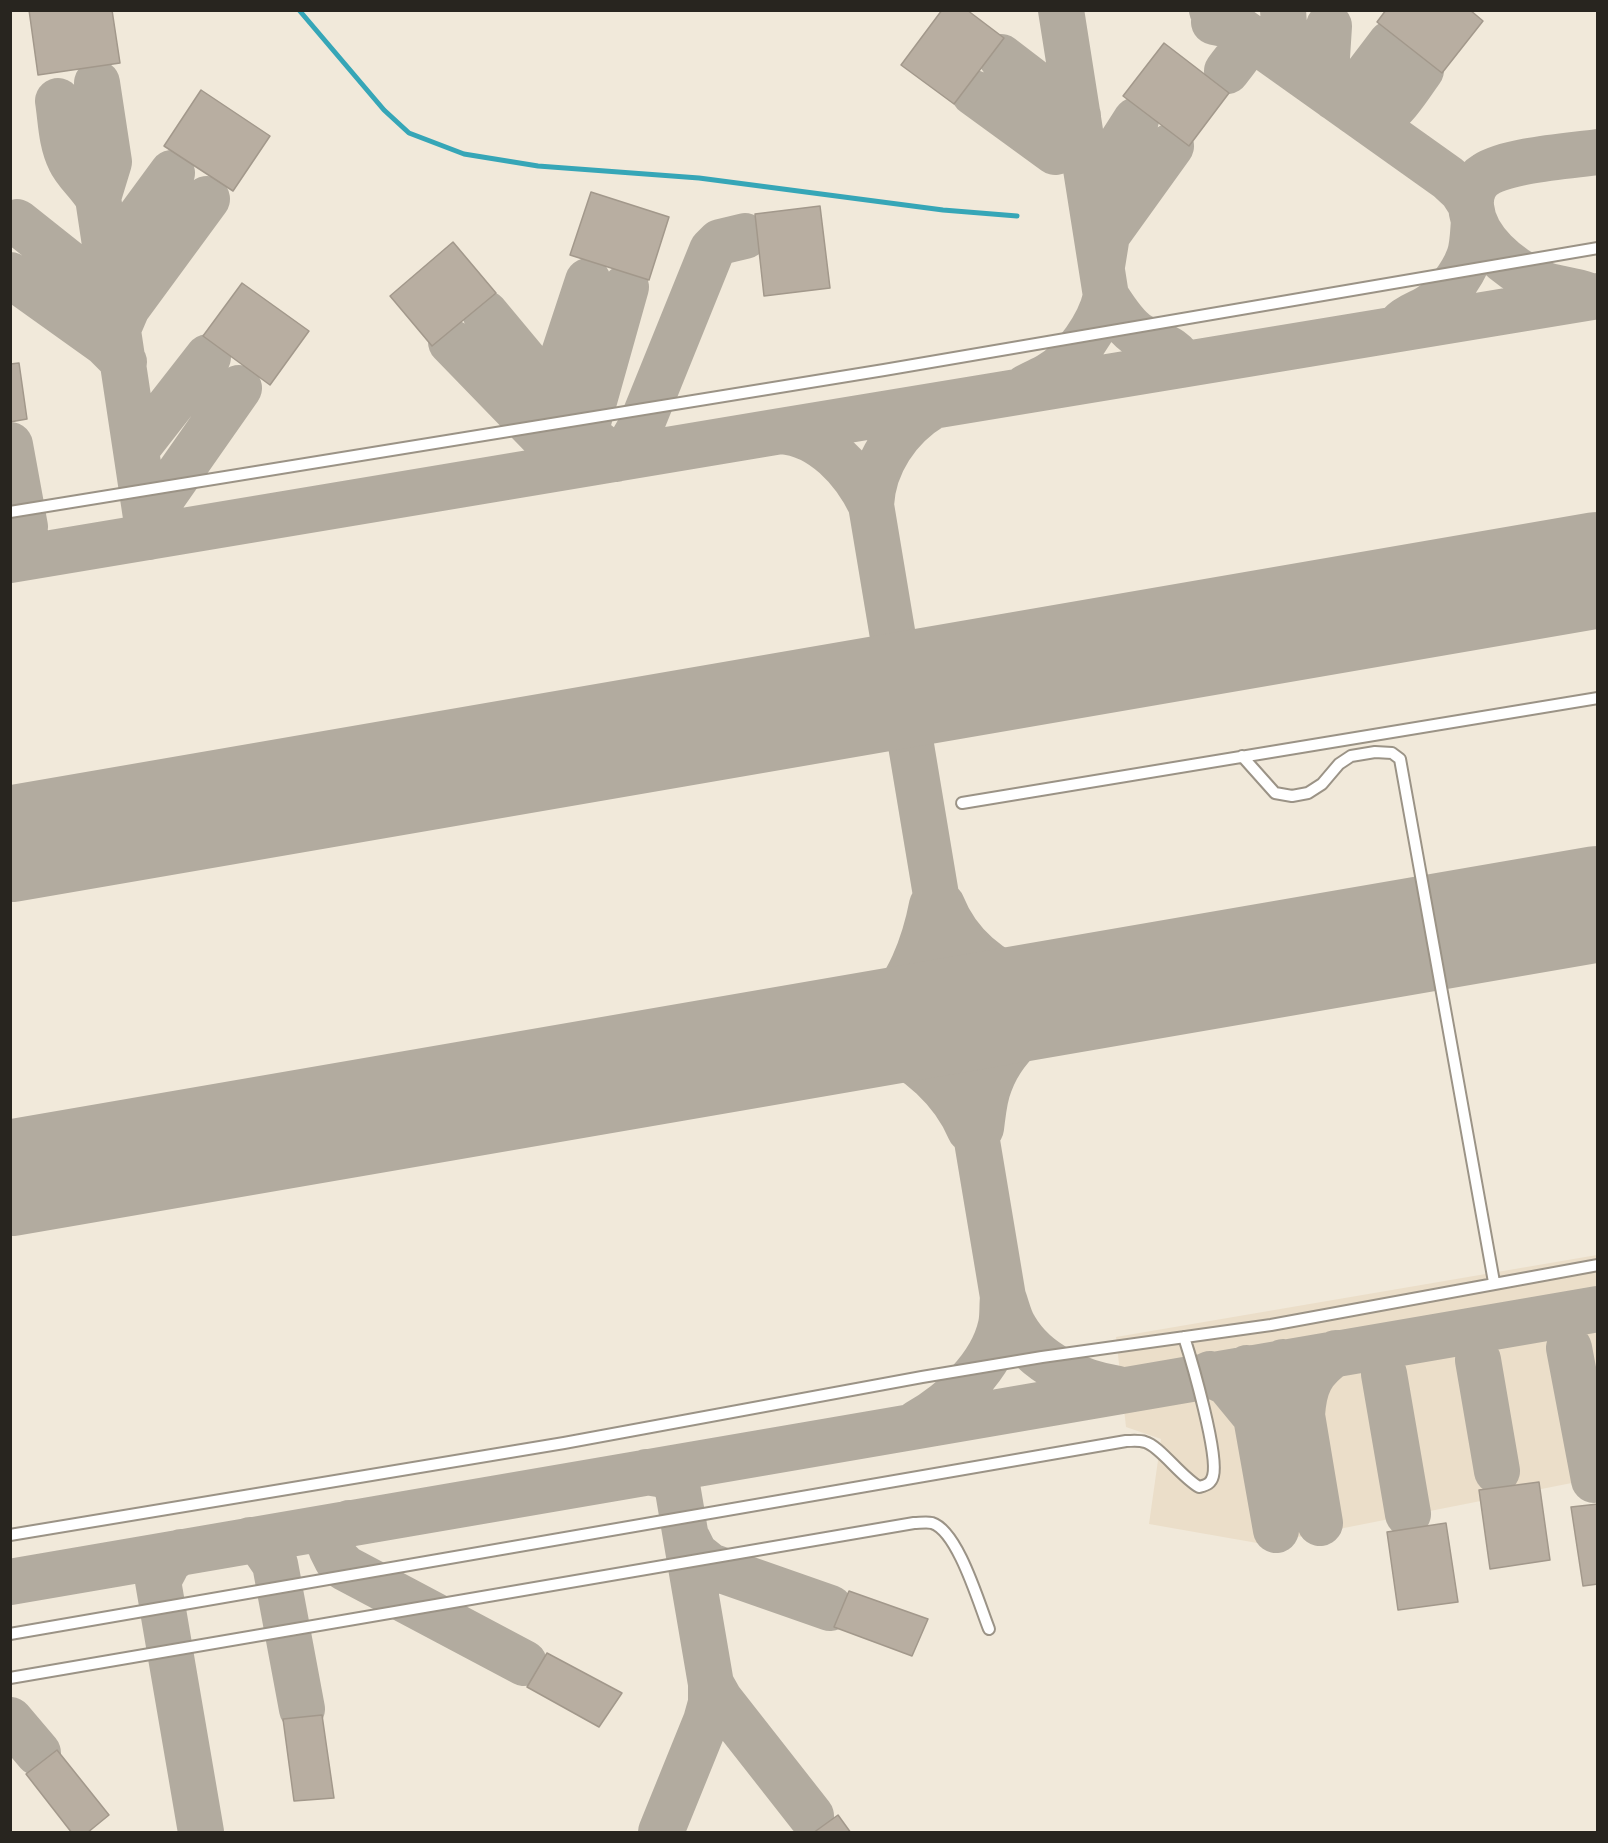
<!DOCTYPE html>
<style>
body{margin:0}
#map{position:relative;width:1608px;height:1843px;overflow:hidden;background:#f1e9da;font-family:Karla,sans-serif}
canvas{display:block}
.frame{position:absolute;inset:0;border:12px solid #28251f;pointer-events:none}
</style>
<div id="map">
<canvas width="1608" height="1843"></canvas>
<div class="frame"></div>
</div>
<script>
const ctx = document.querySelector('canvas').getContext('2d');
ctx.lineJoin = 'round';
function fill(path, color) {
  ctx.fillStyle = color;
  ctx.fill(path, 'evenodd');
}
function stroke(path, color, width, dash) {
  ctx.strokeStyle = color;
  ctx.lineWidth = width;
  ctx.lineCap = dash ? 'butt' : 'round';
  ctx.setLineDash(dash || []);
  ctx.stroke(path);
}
fill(new Path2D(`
 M1597 1255V1478L1263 1544 1149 1524 1161 1439 1126 1427 1116 1337Z`), '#ebdec9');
stroke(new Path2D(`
 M299 10 384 110 409 133 464 154 538 166 699 178 943 210 1017 216`), '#36a6b7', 5);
stroke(new Path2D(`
 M1212 10 1448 178 1462 191 1471 205
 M1283 10 1286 55 1295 69
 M1214 22 1234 26C1249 50 1242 50 1227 71
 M1329 26 1326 73 1334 97H1347L1353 93 1391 43
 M1001 57 1078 116C1070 144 1052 139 1029 133
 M97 83 109 162 98 198 149 537
 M974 93 1055 152
 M1352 97 1351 101 1355 112C1362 114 1371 118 1379 117 1392 115 1413 81 1421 70
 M58 101C61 120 61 142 70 160 76 173 90 184 98 198
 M1090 192 1136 120
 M17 222 100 288 114 303
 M1102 266 1107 235 1171 146
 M108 268 114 252 172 173
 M10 275 105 343 124 362
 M1587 295C1571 289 1553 289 1538 282 1509 268 1474 241 1471 206 1470 194 1475 181 1485 175 1508 160 1569 156 1598 152
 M1106 296C1115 310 1126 328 1140 336 1156 345 1175 346 1182 365
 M485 313 585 433 616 459 632 442 640 428 712 250 720 242 745 236
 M1400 325C1408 316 1418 314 1428 308 1445 298 1462 276 1469 257 1473 246 1473 232 1474 220
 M118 329 127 308 207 199
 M451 342 547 441C550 455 547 461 539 471
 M1025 388C1033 383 1042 380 1050 375 1075 360 1100 324 1106 296L1061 10
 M563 406 555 381 588 281
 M933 406C898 427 873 464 871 505 854 470 822 434 781 431L1598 296
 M585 433 626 287
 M10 445 25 527 13 559 10 558
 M137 448 208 357
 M871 505 1003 1297C1007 1307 1009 1319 1015 1328 1036 1364 1078 1382 1118 1389
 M146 511 162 498 239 388
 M10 560 781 431
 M942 905C957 943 991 974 1031 984 1049 989 1068 990 1086 992
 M826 1037C843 1038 860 1039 876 1044 917 1055 954 1092 970 1130
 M826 1037C843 1032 862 1027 877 1015 908 991 925 942 932 905
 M981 1128C983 1113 984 1097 990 1083 1006 1039 1047 1014 1086 992
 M1569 1348 1594 1480
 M1478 1360 1497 1471
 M1247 1368C1282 1376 1286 1385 1302 1415 1304 1385 1311 1370 1336 1353
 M1210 1374 1228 1383 1256 1417C1260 1391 1264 1380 1283 1362
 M1384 1374 1408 1514
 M1302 1415 1320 1523
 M1256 1417 1276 1530
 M917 1423C952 1403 992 1367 1001 1325 1003 1316 1002 1306 1003 1297
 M646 1472 665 1475 677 1485 711 1684V1703L706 1721 661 1832
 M349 1523 336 1531 331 1548 337 1560 345 1568 524 1663
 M250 1540 262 1545 275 1564 302 1709
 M688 1540 695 1554 710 1566 830 1608
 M181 1552 169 1560 158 1581 201 1832
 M10 1582 1598 1309
 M711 1684 720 1700 811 1816
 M10 1720 38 1753`), '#b2ab9f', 46);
stroke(new Path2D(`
 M10 844 1598 570
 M10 1178 1598 904`), '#b2ab9f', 116);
const building = new Path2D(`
 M29 10H112L120 63 38 75Z
 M942 10H967L1004 38 954 104 901 65Z
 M1386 10H1470L1483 21 1442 73 1377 22Z
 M1164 43 1229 93 1189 146 1123 96Z
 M201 90 270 136 233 191 164 146Z
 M591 192 669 217 649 280 570 255Z
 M820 206 830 288 764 296 755 214Z
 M453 242 496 293 432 346 390 296Z
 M242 283 309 331 270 385 203 336Z
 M19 363 27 419 10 422V364Z
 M1539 1482 1550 1560 1490 1569 1479 1490Z
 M1598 1504V1584L1583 1586 1571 1507Z
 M1446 1523 1458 1602 1398 1610 1387 1532Z
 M849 1591 928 1619 912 1656 834 1627Z
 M547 1653 622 1693 599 1727 527 1687Z
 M322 1715 334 1798 294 1801 283 1719Z
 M57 1750 109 1815 87 1833H72L26 1774Z
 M838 1815 851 1833H813Z`);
fill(building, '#b8aea1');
stroke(building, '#a2988b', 1.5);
const lane = new Path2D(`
 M10 512 884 370 1598 248
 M1242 756 1275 793 1292 796 1308 793 1322 784 1339 764 1351 756 1375 752 1392 753 1400 759 1494 1282
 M962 803 1598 698
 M10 1535 564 1443 922 1377 1042 1357 1271 1325 1598 1265
 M10 1634 1126 1441C1132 1441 1139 1440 1145 1442 1160 1446 1180 1476 1199 1487 1206 1485 1211 1484 1213 1476 1219 1455 1192 1362 1184 1337
 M10 1678 914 1523C919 1523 927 1522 932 1523 958 1531 979 1604 989 1629`);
stroke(lane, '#9b9386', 14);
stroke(lane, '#fff', 10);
</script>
